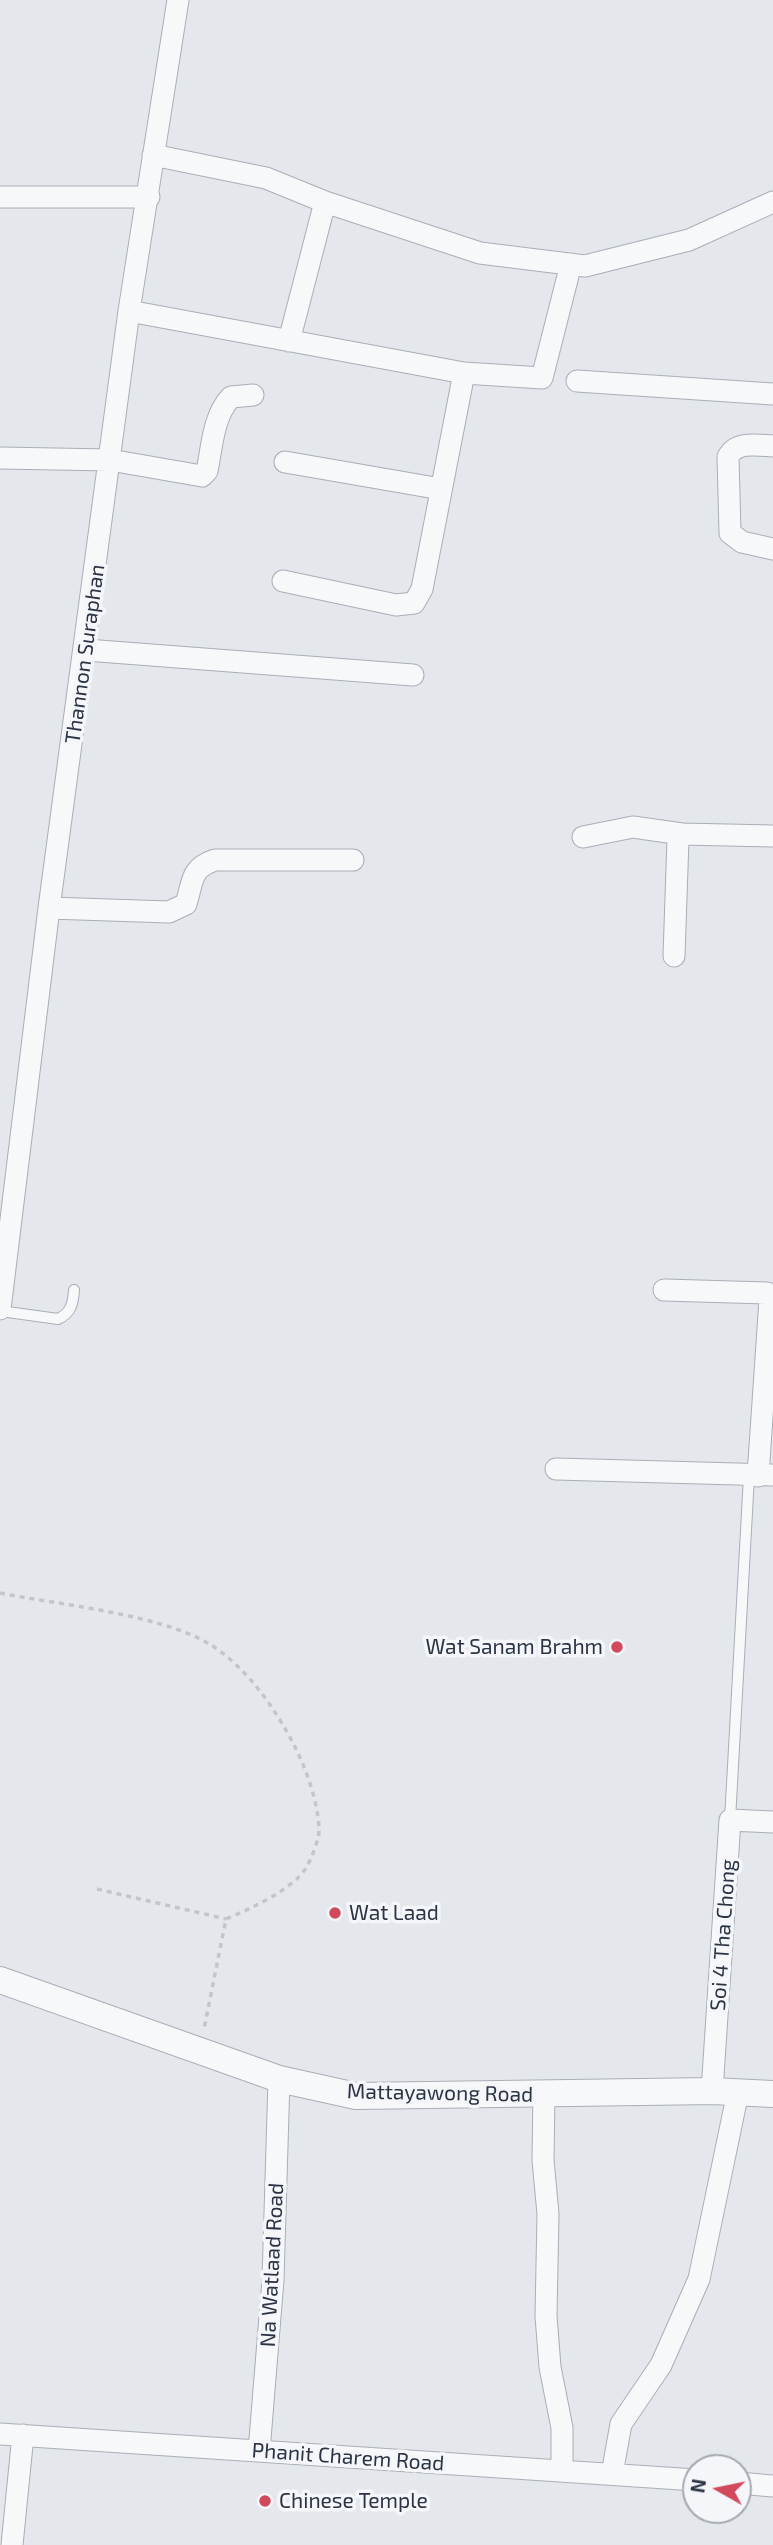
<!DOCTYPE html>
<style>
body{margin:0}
#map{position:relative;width:773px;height:2545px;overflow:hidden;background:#e4e7ec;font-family:"Exo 2",sans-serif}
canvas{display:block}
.north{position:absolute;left:682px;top:2454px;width:70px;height:70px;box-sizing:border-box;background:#f4f6f9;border:2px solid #a4a8b1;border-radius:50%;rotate:279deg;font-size:19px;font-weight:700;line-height:28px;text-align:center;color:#2b3445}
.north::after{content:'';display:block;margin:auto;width:24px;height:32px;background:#d1495b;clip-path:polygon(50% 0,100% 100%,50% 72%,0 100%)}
</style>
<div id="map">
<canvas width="773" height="2545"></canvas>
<div class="north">N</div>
</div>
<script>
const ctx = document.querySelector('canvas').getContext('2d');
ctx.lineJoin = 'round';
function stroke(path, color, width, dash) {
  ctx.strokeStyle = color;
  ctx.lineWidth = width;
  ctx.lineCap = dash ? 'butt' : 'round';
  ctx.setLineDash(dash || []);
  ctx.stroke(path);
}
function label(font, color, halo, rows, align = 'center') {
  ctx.font = font + ' "Exo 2",sans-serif';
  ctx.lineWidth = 7;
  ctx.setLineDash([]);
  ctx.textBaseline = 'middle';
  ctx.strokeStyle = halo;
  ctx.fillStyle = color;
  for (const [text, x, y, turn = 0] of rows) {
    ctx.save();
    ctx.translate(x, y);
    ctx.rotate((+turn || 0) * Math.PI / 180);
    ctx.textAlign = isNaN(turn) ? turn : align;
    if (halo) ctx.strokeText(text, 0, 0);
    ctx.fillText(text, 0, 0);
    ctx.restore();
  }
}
const service = new Path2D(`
 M0 1311 58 1319C71 1313 73 1304 74 1290
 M730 1820 749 1476`);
const minor = new Path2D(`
 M153 155 266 178 325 202 480 253 585 266 689 240 773 202
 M0 197H149
 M129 311 464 373 542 378 571 264
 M289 341 325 202
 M577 381 773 394
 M773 446C757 445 736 441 728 457L730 533 742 542 773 549
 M0 458 110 460 202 476 207 471C212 447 213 416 231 397L253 395
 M285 462 441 489
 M283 581 396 605 414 603 422 589 464 373
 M86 650 413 675
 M583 837 633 827 682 834
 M49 908 169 912 186 904C193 882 190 868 215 860H353
 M674 956 678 839 682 834 773 836
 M664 1290 767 1293 770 1299 758 1476
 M0 1309 49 908 129 311 178 0
 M556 1469 773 1475
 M712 2091 730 1820 773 1822
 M544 2094 543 2160 548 2214 546 2316 550 2367 562 2428V2471
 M0 2434 696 2480
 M259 2451 273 2280 279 2079
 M612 2474 621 2424 661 2365 699 2279 738 2092
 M738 2483 773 2486
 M12 2545 23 2435`);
const tertiary = new Path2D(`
 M0 1980 279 2079 356 2096 712 2091 773 2094`);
stroke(service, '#a9aeb7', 12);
stroke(minor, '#a9aeb7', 23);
stroke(tertiary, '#a9aeb7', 28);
stroke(new Path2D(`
 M0 1593C60 1605 161 1614 211 1645 263 1677 316 1767 319 1828 320 1838 311 1860 306 1868 292 1890 250 1909 226 1919L204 2029
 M97 1889 226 1919`), '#c2c5cb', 3.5, [5, 5]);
stroke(service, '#f7f8fa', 10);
stroke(minor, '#f7f8fa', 21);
stroke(tertiary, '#f7f8fa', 26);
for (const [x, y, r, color] of [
 [617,1647,7,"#d1495b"],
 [335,1913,7,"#d1495b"],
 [265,2501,7,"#d1495b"]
]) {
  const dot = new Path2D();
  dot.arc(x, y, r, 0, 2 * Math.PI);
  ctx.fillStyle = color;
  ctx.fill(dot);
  stroke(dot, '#f4f6f9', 2.5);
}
label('21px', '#2b3445', '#f4f6f9', [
 ["Thannon Suraphan",85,654,-82],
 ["Soi 4 Tha Chong",723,1935,-86],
 ["Mattayawong Road",440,2093,1],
 ["Na Watlaad Road",272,2265,-87],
 ["Phanit Charem Road",348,2457,4]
]);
label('21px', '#2b3445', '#f4f6f9', [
 ["Wat Sanam Brahm",603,1647,"right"],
 ["Wat Laad",349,1913],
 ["Chinese Temple",279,2501]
], 'left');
</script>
